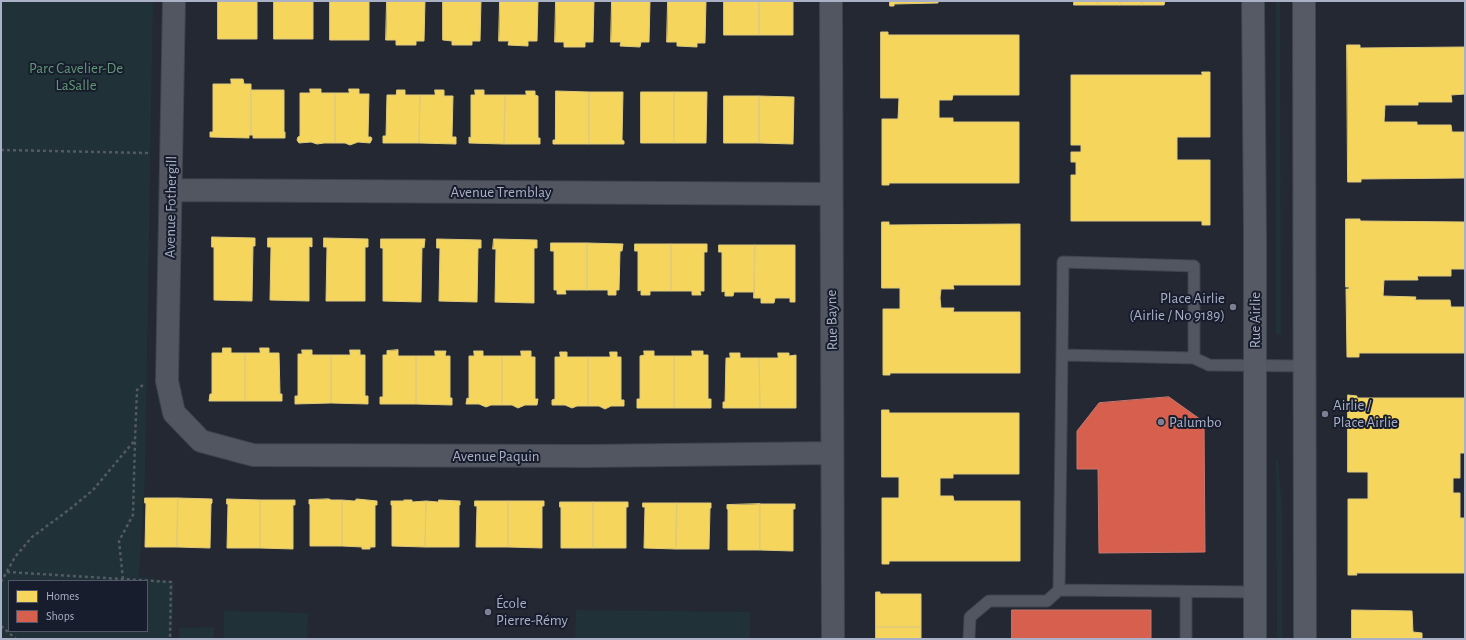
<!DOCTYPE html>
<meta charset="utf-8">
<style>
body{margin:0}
#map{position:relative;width:1466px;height:640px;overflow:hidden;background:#232832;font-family:"Alegreya Sans",sans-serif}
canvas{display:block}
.frame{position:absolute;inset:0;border:2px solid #aab1c6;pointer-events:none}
.legend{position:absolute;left:8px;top:580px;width:140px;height:52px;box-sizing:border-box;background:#171d2c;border:1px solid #52586a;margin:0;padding:5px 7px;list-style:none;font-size:12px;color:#aab1c6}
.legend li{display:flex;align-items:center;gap:8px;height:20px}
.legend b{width:20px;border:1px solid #52586a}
</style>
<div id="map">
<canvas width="1466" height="640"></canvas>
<div class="frame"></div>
<ul class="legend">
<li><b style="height:11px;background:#f6d55c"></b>Homes</li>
<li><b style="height:11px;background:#d6604d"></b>Shops</li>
</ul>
</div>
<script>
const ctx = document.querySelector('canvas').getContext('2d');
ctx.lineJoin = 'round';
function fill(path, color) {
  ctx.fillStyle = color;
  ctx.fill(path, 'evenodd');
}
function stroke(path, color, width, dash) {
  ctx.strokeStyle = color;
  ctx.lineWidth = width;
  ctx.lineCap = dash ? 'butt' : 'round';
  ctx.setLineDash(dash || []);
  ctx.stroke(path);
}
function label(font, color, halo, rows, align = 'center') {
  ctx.font = font + ' "Alegreya Sans",sans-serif';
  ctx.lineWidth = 4;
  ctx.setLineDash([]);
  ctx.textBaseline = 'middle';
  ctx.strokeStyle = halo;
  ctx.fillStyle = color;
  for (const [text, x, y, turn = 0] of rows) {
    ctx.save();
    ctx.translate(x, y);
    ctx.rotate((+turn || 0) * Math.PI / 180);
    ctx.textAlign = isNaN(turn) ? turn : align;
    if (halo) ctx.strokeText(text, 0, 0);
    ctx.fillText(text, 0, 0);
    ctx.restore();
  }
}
fill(new Path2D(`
 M1 1H153L145 477 139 577 174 582 172 639H1ZM9 581H147V631H9Z
 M1276 1H1280L1281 334H1276Z
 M1276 459 1278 460 1282 506V639H1277Z
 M576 610 750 612V639H575Z
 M224 611 308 613 307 639H224Z
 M214 627V639H179V628Z`), '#203138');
const homes = new Path2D(`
 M218 1H257V39H218Z
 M274 1H313V39H274Z
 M330 1H369V40H330Z
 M387 1H425L424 41H416V45H396V40H386Z
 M443 1H481L480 41H472V45H452V41L443 40Z
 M500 1H538L537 41H528V46L508 45 509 41H499Z
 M556 1H594L593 42H585V47H564V42H555Z
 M612 1H650L649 42H641L640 47 620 46 621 42H611Z
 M668 1H706L705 43H697V47L677 46V42H667Z
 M724 1H759V35H724Z
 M759 1H793V35H759Z
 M890 1H938V3L894 4V6H890Z
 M1074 1H1098V5H1074Z
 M1098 1H1120V5H1098Z
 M1120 1H1142V5H1120Z
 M1142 1H1165L1164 5H1142Z
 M881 32H888V35H1019V95H953L952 100H939V118H953V122H1019V183H889V185H882V119H898L899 98H881Z
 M1347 45H1360V48L1465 47V94L1451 95 1452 102H1418V105H1385L1384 122H1417V125H1451L1452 132H1465V178L1361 179V182H1348Z
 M1202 72H1210V137H1177V160H1210V225H1202V221H1071V175H1076V162H1071V152H1081V145H1071V75H1202Z
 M231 79H243L244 84H251V135H249V138L210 137V132H213V84H231Z
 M310 89H321V93H335V143H324L317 144 311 142 299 143 297 140 298 137 300 136V93H310Z
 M349 89H359V94H369L368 137H371L372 139 370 143 358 142 350 145 345 143H335V93H349Z
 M251 90H284V132H285V138H253V135H251Z
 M397 90H405V95H420L419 143H383V136H386L387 95H396Z
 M435 90H444V96H453L452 137H456V144L419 143 420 95H435Z
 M475 90H484V95H505L504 144 469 143V137L471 138V95H475Z
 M526 91H535V95L538 96V138H540V144H504L505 95H526Z
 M556 91 589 92V144H553V140H555Z
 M589 92H623L622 140 624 141V144H589Z
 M641 92H674V143H641Z
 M674 92H707L706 143H674Z
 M724 96H759V143H724Z
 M759 96 794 97 793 144 759 143Z
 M1346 219H1360V221L1465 222V269H1451V276H1417L1418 280H1384L1383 296 1416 297 1415 300H1450L1451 307H1465V353H1359V357H1347L1346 289H1349V287H1346Z
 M882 222H889V225L1020 224V285H953L954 289H941L940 298 941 308H954L953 312H1020V373H890V375H883V309H900V288H882Z
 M212 237 255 238V246H253L252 301 214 300V247H212Z
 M268 238H312V247L309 246V301L270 300 271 247H268Z
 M324 238 368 239V247H365V301H326L327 247H324Z
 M381 239H425L424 248 422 247 421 302 383 301V248H381Z
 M437 239 481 240V248H478L477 302 439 301 440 248H437Z
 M494 239 537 240V248H534V303L495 302 496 249H493Z
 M551 243H587V290H565L566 294H557V290H554V251H551Z
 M587 243 623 244 622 251H620L619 290H616V295H608V290H587Z
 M635 244H671V291H650V295H641V290L638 291V251H635Z
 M671 244H707V252H704V291H700L701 295H692V291H671Z
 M719 245H755L754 292H734L733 296H725V291L722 292V252H719Z
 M755 245H795V302H790V298H775L774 303H761V298H754Z
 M223 348H231V353H245V401H209L210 394H212V353H222Z
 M260 348H269V353H279L280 394H282V401H245V353H260Z
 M302 350H312V355H331V403L295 404V396H298V354H302Z
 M350 350H360V355H365V396H368V404L331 403V355H350Z
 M398 350V356H416V404H380V397H383V355H387V351Z
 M435 351H446L445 356H450V398H452V405L416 404V356H435Z
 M474 351H483V356H502V405H491L486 407 479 404H466L467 398 469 399V356H474Z
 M521 351H531V357H535V399H538L537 405H525L518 408 512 405H502V356H521Z
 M644 351H654V356H674V408H637V399H640V356L644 355Z
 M692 351H703V355H708V399H711V408H674V356H692Z
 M560 352H567V357H588V406H577L572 408 565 405H552V400L555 399V357H560Z
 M610 352H617V357H621V400H624V406H611L605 409 599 406H588V357H610Z
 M730 353H740V358H759L760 408H723V402H725L726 358H730Z
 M778 353H789V356L796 355V408H760L759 358H778Z
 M1348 395 1357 396V398H1465V453H1460V478H1453V493H1460V518H1465V573H1356L1357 575H1348V499H1368V472H1348Z
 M882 410H889V413H1019V474H953V478H940V496H953L954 501H1020V561H889V564H882V498H899V477H882Z
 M145 498H178L177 547H145L146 503H145Z
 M178 498 212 499V503L211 504 210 548 177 547Z
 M227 499 260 500V548H227L228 504H227Z
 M329 499 331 500H342V546H310V504H309V500Z
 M357 499 377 501V505H375V547H370V549H362V547L342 546V500L354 501Z
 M260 500H295V505H293V549L260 548Z
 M404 500H412V502L426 501 425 547 392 546V505H391V501H404Z
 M439 500 460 501V505H459V547H425L426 501 438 502Z
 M475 501H508V547H476L477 506H475Z
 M508 501H544V506H542V548L508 547Z
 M560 502H593V548H561V507H560Z
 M593 502H628V507H626V548H593Z
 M643 503H677L676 549 644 548 645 507H643Z
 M677 503H711V508H710L709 549H676Z
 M760 504V550H728V509H727V505Z
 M760 504H795V509H793V551L760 550Z
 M876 592H880V594H921V627H876Z
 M1352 610 1412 611 1413 632 1422 633V639H1352Z
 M876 627H921V639H876Z`);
fill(homes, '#f6d55c');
stroke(homes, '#dfca7c', 1);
const shops = new Path2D(`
 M1169 397 1204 422 1205 552 1099 553 1098 469H1077V431L1099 403Z
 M1012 610H1151V639H1012Z`);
fill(shops, '#d6604d');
stroke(shops, '#c97871', 1);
const service = new Path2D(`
 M1062 355 1063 262 1194 266V358
 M1186 592V639
 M1255 592 1059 590 1062 355 1194 358 1209 365 1305 366
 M969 639 970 617 989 601H1047L1059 590`);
const minor = new Path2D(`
 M174 1 167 381 174 413 201 441 253 455 588 456 832 453
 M831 1 833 639
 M171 190 831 194`);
const secondary = new Path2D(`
 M1253 1 1255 235V639
 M1304 1 1305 639`);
stroke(service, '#3f434c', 13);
stroke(minor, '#3f434c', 24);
stroke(secondary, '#3f434c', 24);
stroke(new Path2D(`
 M1 150 148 153
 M7 572 171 582 170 639
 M123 579 119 541 133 515 135 441
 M1 582 15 557 32 537 70 509 93 490 135 440 137 390 144 384
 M1 626 16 639`), '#545962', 2.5, [3, 3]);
stroke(service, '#525661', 11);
stroke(minor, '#525661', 22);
stroke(secondary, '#565a65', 22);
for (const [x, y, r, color] of [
 [1233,307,4,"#7b8192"],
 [1325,414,4,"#7b8192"],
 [1161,422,4,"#7b8192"],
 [488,612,4,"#7b8192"]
]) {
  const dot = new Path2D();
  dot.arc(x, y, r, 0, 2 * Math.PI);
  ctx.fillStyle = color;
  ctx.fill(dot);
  stroke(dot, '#171d2c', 1.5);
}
label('15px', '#609874', '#171d2c', [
 ["Parc Cavelier-De",76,68],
 ["LaSalle",76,85]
]);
label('15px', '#aab1c6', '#171d2c', [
 ["Avenue Tremblay",501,192],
 ["Avenue Fothergill",171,207,-89],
 ["Rue Bayne",832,320,-91],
 ["Rue Airlie",1255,320,-90],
 ["Avenue Paquin",496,456]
]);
label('15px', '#aab1c6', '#171d2c', [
 ["Place Airlie",1225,298,"right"],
 ["(Airlie / No 9189)",1225,315,"right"],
 ["Airlie /",1333,405],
 ["Place Airlie",1333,422],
 ["Palumbo",1169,422],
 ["École",496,603],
 ["Pierre-Rémy",496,620]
], 'left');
</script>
